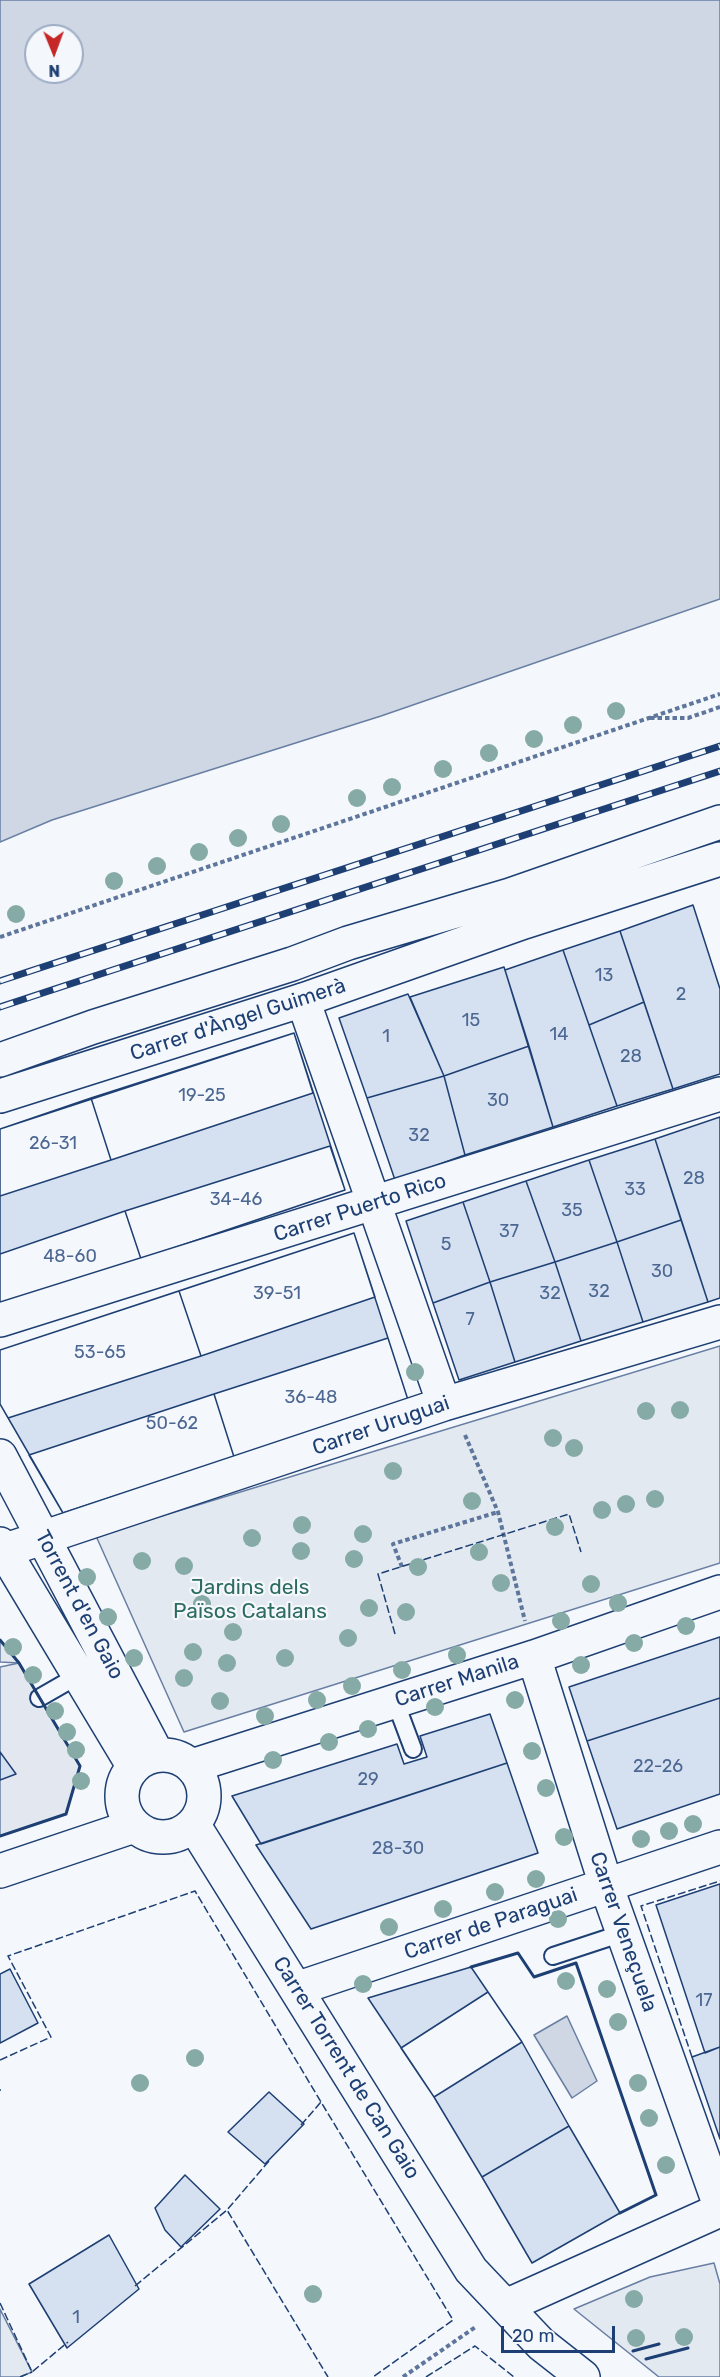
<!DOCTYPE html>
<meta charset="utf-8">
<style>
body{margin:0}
#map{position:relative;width:720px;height:2377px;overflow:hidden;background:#f4f7fb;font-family:Rubik,sans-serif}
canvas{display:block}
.north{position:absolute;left:24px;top:24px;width:60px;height:60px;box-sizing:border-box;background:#f4f7fb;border:2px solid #9eadc5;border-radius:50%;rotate:179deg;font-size:16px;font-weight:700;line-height:24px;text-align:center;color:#1d3f73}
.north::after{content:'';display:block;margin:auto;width:21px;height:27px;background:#c62828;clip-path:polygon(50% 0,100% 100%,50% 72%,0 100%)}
.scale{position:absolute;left:501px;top:2326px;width:114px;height:27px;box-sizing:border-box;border:3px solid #1d3f73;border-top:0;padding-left:8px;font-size:18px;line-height:21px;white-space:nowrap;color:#1d3f73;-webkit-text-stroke:4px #f4f7fb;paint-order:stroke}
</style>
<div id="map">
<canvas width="720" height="2377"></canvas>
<div class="north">N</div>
<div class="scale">20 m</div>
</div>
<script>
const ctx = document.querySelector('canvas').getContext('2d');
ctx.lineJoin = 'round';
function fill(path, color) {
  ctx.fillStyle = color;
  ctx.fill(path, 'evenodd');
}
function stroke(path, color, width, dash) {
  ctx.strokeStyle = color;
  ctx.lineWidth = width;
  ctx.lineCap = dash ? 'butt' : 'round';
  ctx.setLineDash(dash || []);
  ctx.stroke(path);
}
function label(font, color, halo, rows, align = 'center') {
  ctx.font = font + ' Rubik,sans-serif';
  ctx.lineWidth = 4.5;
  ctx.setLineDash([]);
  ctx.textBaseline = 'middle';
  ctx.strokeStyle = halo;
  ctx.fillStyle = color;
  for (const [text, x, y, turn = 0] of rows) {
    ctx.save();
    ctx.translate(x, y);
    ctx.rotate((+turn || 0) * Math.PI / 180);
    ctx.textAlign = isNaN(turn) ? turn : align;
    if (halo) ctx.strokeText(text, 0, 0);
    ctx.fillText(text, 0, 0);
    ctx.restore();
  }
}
const green = new Path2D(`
 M720 1346V1563L184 1732 96 1536Z
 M0 1640 2 1642 19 1663 0 1662Z
 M714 2263 720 2284V2377H659L574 2309 650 2277Z
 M0 2309 32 2372 20 2377H0Z`);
fill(green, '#e3e9f0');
stroke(green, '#687fa3', 1.5);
const parking = new Path2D(`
 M19 1663 80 1766 66 1814 0 1836V1667Z`);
fill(parking, '#e3e8f0');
stroke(parking, '#687fa3', 1.5);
const water = new Path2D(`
 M0 0H720V599L381 716 52 820 0 842ZM36 36H72V72H36Z
 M567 2016 597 2081 572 2098 534 2035Z`);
fill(water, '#cfd7e4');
stroke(water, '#687fa3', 1.5);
const building = new Path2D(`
 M693 905 720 989V1074L673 1089 620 931Z
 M620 931 644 1002 589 1025 563 950Z
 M563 950 617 1106 553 1127 505 970Z
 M504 967 529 1046 444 1076 410 997Z
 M408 994 444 1076 367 1098 339 1018Z
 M644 1002 673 1089 617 1106 589 1025Z
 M294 1033 313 1093 111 1160 91 1098Z
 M294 1033 345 1190 0 1307V1129Z
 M529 1046 553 1127 465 1155 444 1076Z
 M444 1076 465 1155 395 1180 367 1098Z
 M91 1098 111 1160 0 1196V1129Z
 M720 1117V1298L708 1302 655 1139Z
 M655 1139 681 1220 617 1242 589 1160Z
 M330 1146 345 1190 141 1259 125 1211Z
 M589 1160 617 1242 555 1262 526 1181Z
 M526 1181 555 1262 490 1282 463 1202Z
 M463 1202 490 1282 433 1303 406 1221Z
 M125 1211 141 1259 0 1307V1254Z
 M681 1220 708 1302 643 1322 617 1242Z
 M354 1233 375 1297 201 1356 179 1291Z
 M354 1233 409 1403 63 1513 0 1404V1350Z
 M617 1242 643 1322 581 1341 555 1262Z
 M555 1262 581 1341 515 1362 490 1282Z
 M490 1282 515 1362 459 1380 433 1303Z
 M179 1291 201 1356 8 1418 0 1404V1350Z
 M388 1338 409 1403 234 1457 214 1394Z
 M214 1394 234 1457 63 1513 29 1455Z
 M720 1637V1698L587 1741 569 1687Z
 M720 1698V1794L617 1829 587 1741Z
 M490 1714 507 1763 261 1844 232 1796 397 1744 404 1764 427 1757 420 1736Z
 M0 1752 16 1774 0 1780Z
 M507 1763 538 1853 311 1929 256 1845Z
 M720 1884V2047L705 2053 656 1905Z
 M471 1967 522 2042 434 2097 368 1998Z
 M10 1969 38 2023 0 2043V1974Z
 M488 1992 522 2042 434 2097 401 2048Z
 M522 2042 569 2126 482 2177 434 2097Z
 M720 2047V2139L692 2057Z
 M269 2092 304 2124 265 2164 228 2132Z
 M569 2126 620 2213 532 2263 482 2177Z
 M185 2175 220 2209 181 2247 165 2230 155 2208Z
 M109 2235 139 2289 67 2348 29 2284Z`);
fill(building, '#d5e0f0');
stroke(building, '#1d3f73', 1.5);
const lane = new Path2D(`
 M39 1698 79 1675
 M395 1701 413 1749
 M553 1956 623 1933`);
const street = new Path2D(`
 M303 1000 444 1404
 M0 1320 720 1094
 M0 1456 157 1754
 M0 1544 134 1767
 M0 1552 444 1404 720 1322
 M534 1657 606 1885 720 2206
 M122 1796a41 41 0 1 1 82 0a41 41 0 1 1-82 0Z
 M192 1766 534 1657 720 1592
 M193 1824 471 2270 541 2344 583 2377
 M0 1871 134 1826
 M296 1989 720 1847
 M506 2306 720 2210`);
const primary = new Path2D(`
 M0 1060 93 1027 292 964 348 943 510 895 720 822
 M0 1096 303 1000 524 922 720 859`);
stroke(lane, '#1d3f73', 20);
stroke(street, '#1d3f73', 36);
stroke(primary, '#1d3f73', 36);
stroke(new Path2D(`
 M650 718H688L720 707
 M0 937 720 694
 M465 1435 498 1512 525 1621
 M402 1567 393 1544 498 1512
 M403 2377 477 2326`), '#5e769c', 4, [4.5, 3]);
stroke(lane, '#f4f7fb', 16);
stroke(street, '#f4f7fb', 33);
stroke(primary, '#f4f7fb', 33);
const rail = new Path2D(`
 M0 981 720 746
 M0 1007 720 771`);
stroke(rail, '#1d3f73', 7);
stroke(rail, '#f4f7fb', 4.5, [14]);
stroke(new Path2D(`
 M395 1634 378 1574 569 1514 581 1552
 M692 2057 641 1906 720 1881
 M0 2060 51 2037 8 1956 195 1891 321 2102
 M0 2089V2091
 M301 2125 321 2102 453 2320 373 2377
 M269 2161 227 2210 328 2377
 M135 2286 227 2210
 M0 2303 32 2372 68 2342
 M20 2377 32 2372
 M426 2377 475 2346 514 2377`), '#1d3f73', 1.5, [8, 3]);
stroke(new Path2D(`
 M0 1640 19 1663 80 1766 66 1814 0 1836
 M471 1967 518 1953 534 1977 576 1963 656 2195 620 2213
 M633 2351 659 2344
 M646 2359 688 2348`), '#1d3f73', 3);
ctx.fillStyle = '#86aba6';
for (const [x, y] of [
 [616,711],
 [573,725],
 [534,739],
 [489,753],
 [443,769],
 [392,787],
 [357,798],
 [281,824],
 [238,838],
 [199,852],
 [157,866],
 [114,881],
 [16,914],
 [415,1372],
 [680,1410],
 [646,1411],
 [553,1438],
 [574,1448],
 [393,1471],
 [655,1499],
 [472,1501],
 [626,1504],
 [602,1510],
 [302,1525],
 [555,1527],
 [363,1534],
 [252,1538],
 [301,1551],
 [479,1552],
 [354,1559],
 [142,1561],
 [184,1566],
 [418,1567],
 [87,1577],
 [501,1583],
 [591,1584],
 [618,1603],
 [202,1604],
 [369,1608],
 [406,1612],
 [108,1617],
 [561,1621],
 [686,1626],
 [233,1632],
 [348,1638],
 [634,1643],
 [13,1647],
 [193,1652],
 [457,1655],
 [134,1658],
 [285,1658],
 [227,1663],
 [581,1665],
 [402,1670],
 [33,1675],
 [184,1678],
 [352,1686],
 [317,1700],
 [515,1700],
 [220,1701],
 [435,1707],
 [55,1711],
 [265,1716],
 [368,1729],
 [67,1732],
 [329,1742],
 [76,1750],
 [532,1751],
 [273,1760],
 [81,1781],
 [546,1788],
 [693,1824],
 [669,1831],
 [564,1837],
 [641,1839],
 [536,1879],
 [495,1892],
 [443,1909],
 [558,1919],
 [389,1927],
 [566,1981],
 [363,1984],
 [607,1989],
 [618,2022],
 [195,2058],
 [140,2083],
 [638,2083],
 [649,2118],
 [666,2165],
 [313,2294],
 [634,2299],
 [684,2337],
 [636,2338]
]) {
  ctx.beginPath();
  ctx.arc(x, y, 9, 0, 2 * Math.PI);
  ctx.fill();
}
label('18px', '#4b6792', null, [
 ["13",604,976],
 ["2",681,995],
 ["15",471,1021],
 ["14",559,1035],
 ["1",386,1037],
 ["28",631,1057],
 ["19-25",202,1096],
 ["30",498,1101],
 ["32",419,1136],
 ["26-31",53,1144],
 ["28",694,1179],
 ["33",635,1190],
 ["34-46",236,1200],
 ["35",572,1211],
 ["37",509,1232],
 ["5",446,1245],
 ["48-60",70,1257],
 ["30",662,1272],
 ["32",599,1292],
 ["39-51",277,1294],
 ["32",550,1294],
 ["7",470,1320],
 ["53-65",100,1353],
 ["36-48",311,1398],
 ["50-62",172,1424],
 ["22-26",658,1767],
 ["29",368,1780],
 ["28-30",398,1849],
 ["17",704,2001],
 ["1",76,2318]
]);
label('21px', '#1d3f73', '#f4f7fb', [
 ["Carrer d'Àngel Guimerà",238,1020,-18],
 ["Carrer Puerto Rico",360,1208,-18],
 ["Carrer Uruguai",381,1426,-19],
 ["Torrent d'en Gaio",79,1605,62],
 ["Carrer Manila",457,1681,-18],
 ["Carrer de Paraguai",491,1924,-19],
 ["Carrer Veneçuela",623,1932,71],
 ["Carrer Torrent de Can Gaio",346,2068,58]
]);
label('21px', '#2c6c60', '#f4f7fb', [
 ["Jardins dels",250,1588],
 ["Països Catalans",250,1612]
]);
</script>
